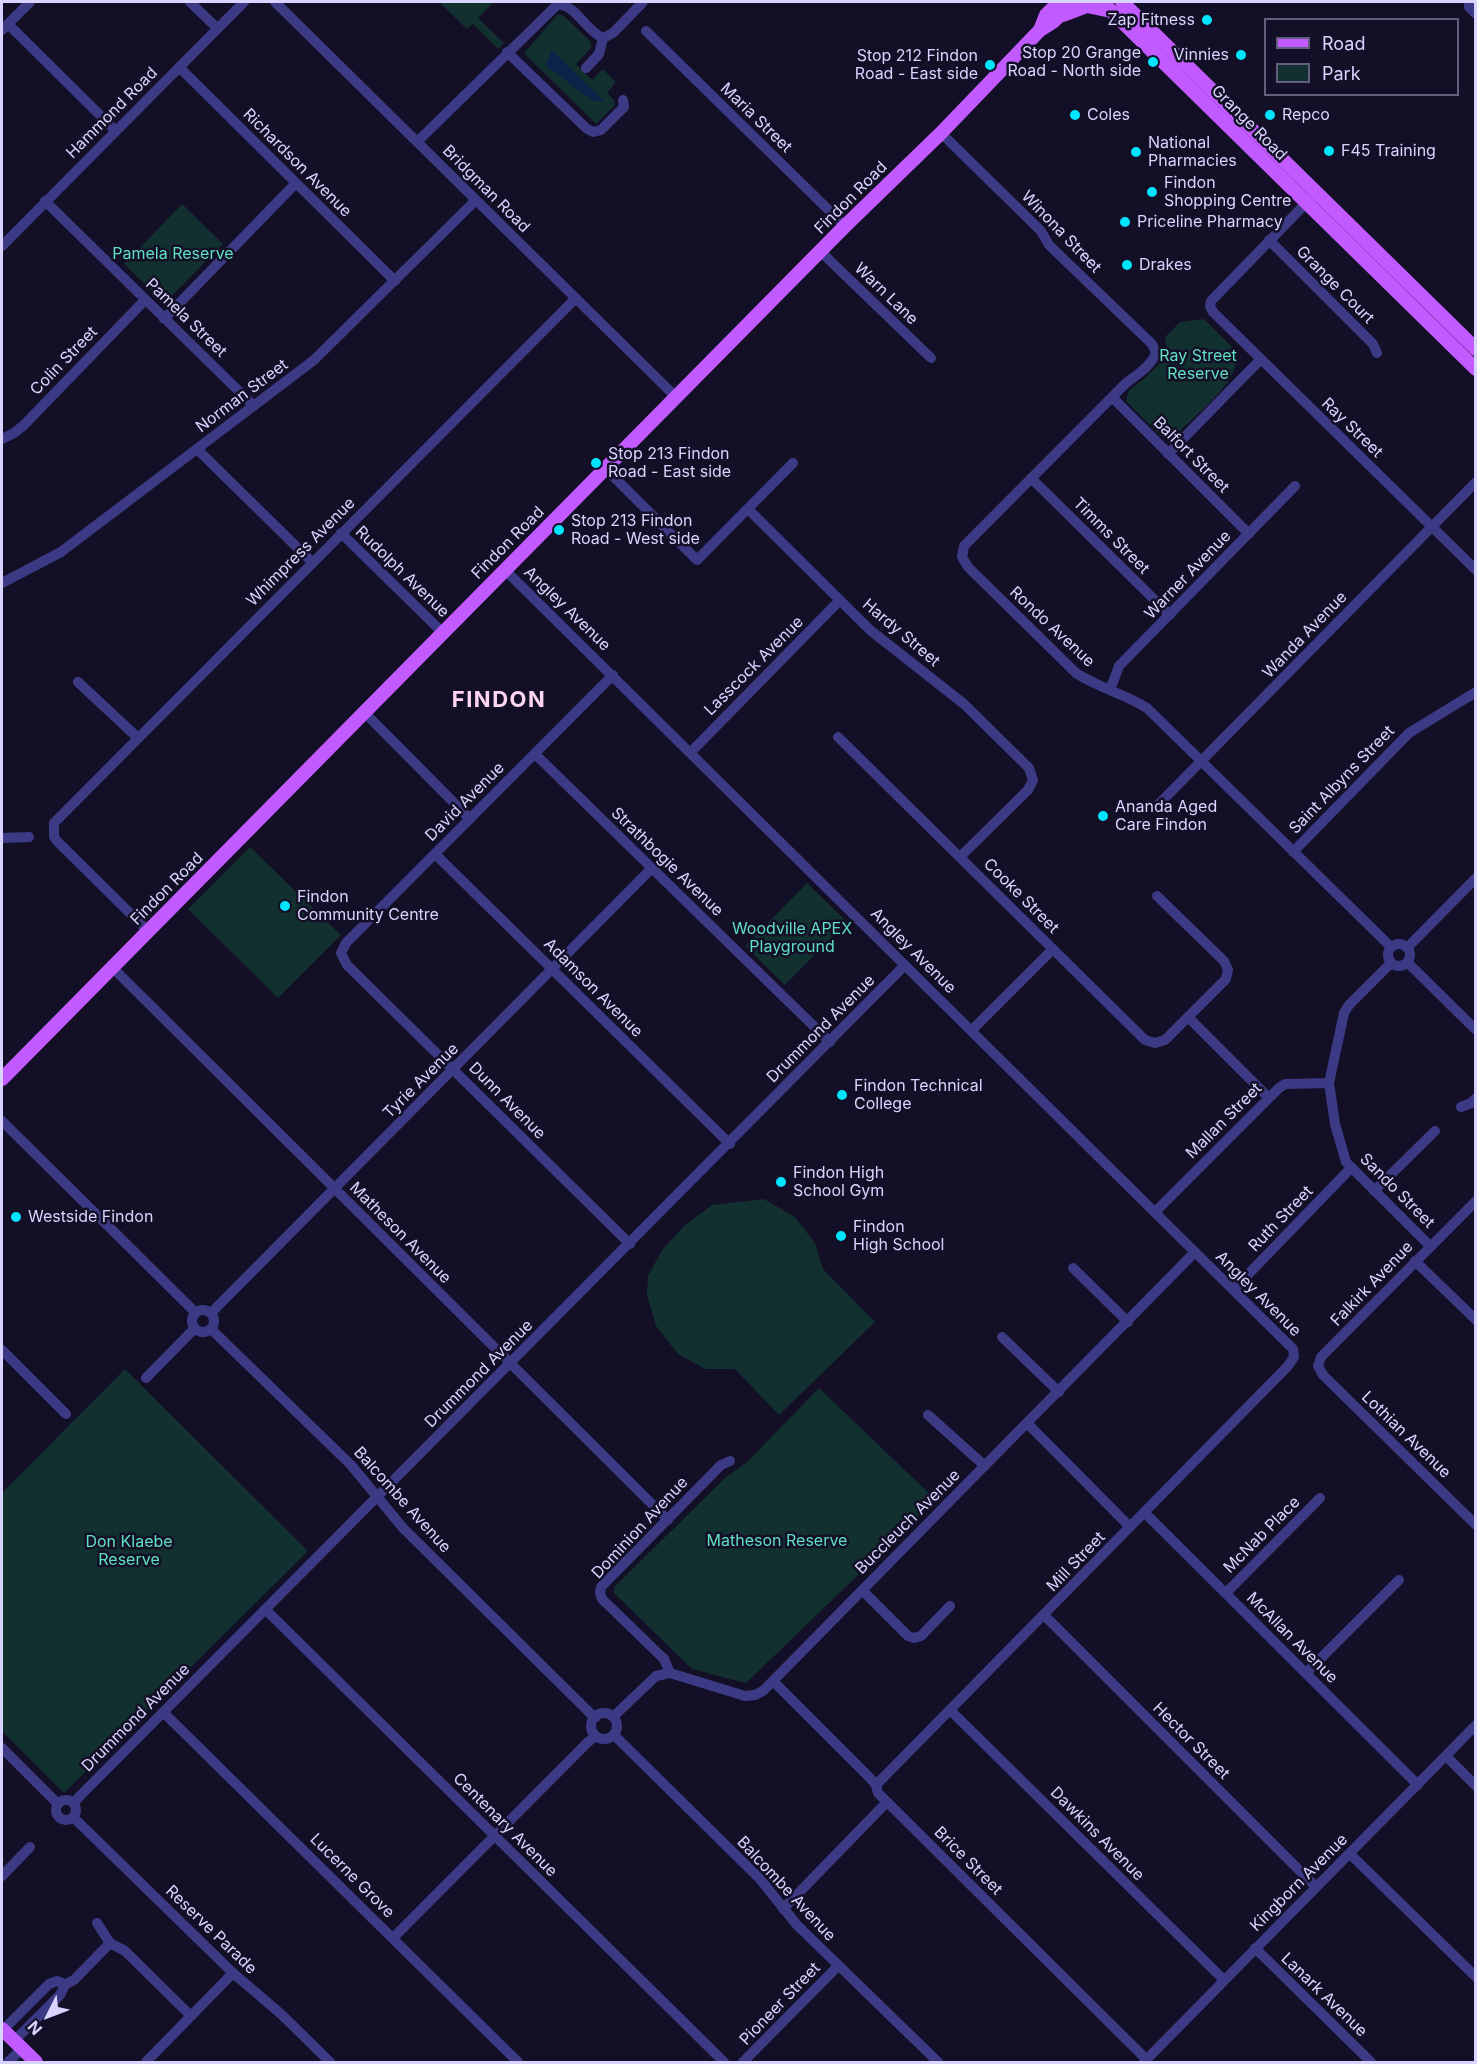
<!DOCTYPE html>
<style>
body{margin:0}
#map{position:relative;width:1477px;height:2064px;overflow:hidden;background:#130f26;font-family:Inter,sans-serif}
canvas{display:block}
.frame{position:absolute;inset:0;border:3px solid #d9d4ff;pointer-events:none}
.legend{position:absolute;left:1264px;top:18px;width:195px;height:78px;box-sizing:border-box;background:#130f26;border:2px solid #625e7d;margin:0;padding:8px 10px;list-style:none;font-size:18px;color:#d9d4ff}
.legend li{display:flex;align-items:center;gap:12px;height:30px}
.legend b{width:30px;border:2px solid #625e7d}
.north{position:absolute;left:18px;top:1986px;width:60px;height:60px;-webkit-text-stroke:4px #130f26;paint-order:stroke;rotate:228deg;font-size:16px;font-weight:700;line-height:24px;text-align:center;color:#d9d4ff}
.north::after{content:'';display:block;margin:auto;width:21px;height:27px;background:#d9d4ff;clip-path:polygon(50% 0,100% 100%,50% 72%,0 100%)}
</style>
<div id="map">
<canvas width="1477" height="2064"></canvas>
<div class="frame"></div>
<ul class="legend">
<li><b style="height:8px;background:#c25bff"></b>Road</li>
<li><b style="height:16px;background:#12302f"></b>Park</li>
</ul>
<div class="north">N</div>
</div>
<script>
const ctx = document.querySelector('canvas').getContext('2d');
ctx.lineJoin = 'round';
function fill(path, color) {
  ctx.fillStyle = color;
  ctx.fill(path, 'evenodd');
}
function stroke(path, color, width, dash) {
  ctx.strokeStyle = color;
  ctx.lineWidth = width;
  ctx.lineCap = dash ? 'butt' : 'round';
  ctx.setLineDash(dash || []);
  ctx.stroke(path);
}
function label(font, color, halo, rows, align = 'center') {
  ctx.font = font + ' Inter,sans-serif';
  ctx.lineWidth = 5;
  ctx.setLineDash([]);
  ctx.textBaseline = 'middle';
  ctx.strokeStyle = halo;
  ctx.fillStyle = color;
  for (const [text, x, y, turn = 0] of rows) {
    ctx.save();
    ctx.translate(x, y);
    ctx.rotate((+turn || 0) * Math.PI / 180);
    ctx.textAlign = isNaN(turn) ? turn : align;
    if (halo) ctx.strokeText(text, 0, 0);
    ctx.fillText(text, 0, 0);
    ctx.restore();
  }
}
fill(new Path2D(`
 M439 2H494L478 18 504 43 498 49 473 24 467 29Z
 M557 15H563L591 42V48L576 64 592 80 603 69 616 82 607 93 614 100 615 105 596 124 524 53Z
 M182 204 223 244 167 301H162L124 264Z
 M1204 319 1234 349 1229 355 1236 363C1233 386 1195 416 1179 432L1176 430 1164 439 1126 401 1129 390 1145 378 1168 355 1165 337 1180 322Z
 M250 847 341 935 278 998 188 909Z
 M807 883 847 922 785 985 745 946Z
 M764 1199 795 1217 815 1243 823 1269 875 1322 779 1415 735 1369H705L678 1354 656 1326 647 1295 648 1276 662 1250 685 1225 712 1205Z
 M125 1369 308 1551 64 1793 2 1731V1493Z
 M819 1388 936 1500 746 1683 692 1669 614 1593V1587L724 1479 747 1462Z`), '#12302f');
fill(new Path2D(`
 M552 50 604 101H593L545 65Z`), '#0c2248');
stroke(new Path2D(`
 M190 2 217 28
 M275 2 676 397
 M1469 2V7L1476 14
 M8 24 115 130
 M2 30 30 2
 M646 31 845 226
 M507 52 586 128 593 132 601 130 624 107 623 100
 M179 67 395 281
 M586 68 599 54 603 38
 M941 133 1041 231 1049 245 1152 344 1156 353C1151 366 1137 375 1126 383L964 546 962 557 968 567 1076 673C1099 688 1125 694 1147 708L1391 947
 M417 142 558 4C577 6 586 31 603 38L613 33 643 2
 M1312 197 1211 301 1210 306 1213 312 1476 570
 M45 201 254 406
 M1269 240 1373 344 1377 353
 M2 246 244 2
 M820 251 931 358
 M164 319 296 183
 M1112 397 1249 534
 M2 439 14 433 23 426 145 300
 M197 449 312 562
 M1168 454 1261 359
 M605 468 697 560 793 463
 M1031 478 1170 615
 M748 509 870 630 964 704 1029 768 1033 780 1028 790 960 857
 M341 533 443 633
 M505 570 1293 1349 1294 1357 1288 1366 876 1785
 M2 583 61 552 314 360 476 200
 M613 675 346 943 341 953 347 965 630 1244
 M78 682 138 738
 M1110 690 1119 666 1295 486
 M364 712 470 819
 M838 737 1145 1040 1155 1043 1165 1040 1226 979 1228 970 1224 961 1157 896
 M691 752 839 601
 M535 754 830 1042
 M1155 808 1476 482
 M2 838 29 837
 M1293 852 1409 733 1476 692
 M435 854 730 1144
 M148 931 58 842 54 837V823L576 298
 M1388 955a11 11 0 1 1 22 0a11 11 0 1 1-22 0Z
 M1407 948 1476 878
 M1407 962 1476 1030
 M1391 963 1349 1005 1344 1013 1329 1083 1335 1124 1346 1162 1430 1246
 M112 967 668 1520
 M1188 1017 1268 1097
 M972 1030 1053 949
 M1461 1107 1471 1103 1476 1098
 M2 1121 196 1313
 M1374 1191 1435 1131
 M1476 1201 1321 1357 1318 1366 1323 1375 1476 1525
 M1155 1212 1279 1088 1285 1084 1329 1083
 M1415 1261 1476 1320
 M1073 1268 1128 1322
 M1233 1290 1351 1168
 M192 1321a11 11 0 1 1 22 0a11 11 0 1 1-22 0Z
 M211 1313 652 868
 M211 1329 351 1465 403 1528 591 1714 596 1717
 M1002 1337 1059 1392
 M2 1350 66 1414
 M146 1378 195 1328
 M928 1415 985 1466
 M1028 1424 1130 1527
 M1145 1513 1418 1785
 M862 1590 908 1636 914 1638 921 1636 950 1606
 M1226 1593 1320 1498
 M265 1609 724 2062
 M1044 1615 1316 1887
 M670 1673 664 1659 602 1599 600 1593 601 1587 721 1465 730 1461
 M1306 1673 1399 1580
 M773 1681 870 1778 876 1785 878 1793 1147 2060
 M950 1710 1224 1980
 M163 1712 518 2062
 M591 1726a13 13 0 1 1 26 0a13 13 0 1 1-26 0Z
 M613 1717 656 1676 670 1673 745 1696 755 1695 763 1691 1195 1252
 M614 1735 760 1879 797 1925 938 2062
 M2 1748 58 1804
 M1446 1756 1476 1786
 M56 1810a10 10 0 1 1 20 0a10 10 0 1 1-20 0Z
 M73 1803 905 965
 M73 1817 233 1973 281 2014 330 2062
 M1350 1854 1476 1977
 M2 1876 30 1847
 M783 1909 887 1802
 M97 1923 110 1943 125 1951 191 2016
 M393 1938 588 1742 596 1736
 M1255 1948 1371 2062
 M64 1985 74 1980 110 1943
 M3 2030 49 1984 57 1981 62 1983 64 1987 60 1995 14 2041
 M8 2062 22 2049
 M146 2062 233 1973
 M743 2062 838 1966
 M1144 2062 1476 1725`), '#3d3a85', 10);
stroke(new Path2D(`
 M1102 2 1476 369
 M1122 2 1476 349
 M1063 15 1087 6 1111 11
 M1040 30 1046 15 1059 2
 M2 1079 845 226 941 133 1040 30 1054 21 1073 2
 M2 2029 36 2062`), '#c25bff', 14);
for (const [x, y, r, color] of [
 [1207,20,6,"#00e5ff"],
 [1241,55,6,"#00e5ff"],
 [1153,62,6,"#00e5ff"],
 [990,65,6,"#00e5ff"],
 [1075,115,6,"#00e5ff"],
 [1270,115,6,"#00e5ff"],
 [1329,151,6,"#00e5ff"],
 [1136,152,6,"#00e5ff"],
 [1152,192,6,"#00e5ff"],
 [1125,222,6,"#00e5ff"],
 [1127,265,6,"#00e5ff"],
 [596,463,6,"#00e5ff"],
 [559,530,6,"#00e5ff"],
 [1103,816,6,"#00e5ff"],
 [285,906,6,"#00e5ff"],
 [842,1095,6,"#00e5ff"],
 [781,1182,6,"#00e5ff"],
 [16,1217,6,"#00e5ff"],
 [841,1236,6,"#00e5ff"]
]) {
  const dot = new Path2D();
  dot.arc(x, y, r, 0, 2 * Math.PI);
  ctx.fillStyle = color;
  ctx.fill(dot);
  stroke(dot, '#130f26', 2);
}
label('16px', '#d9d4ff', '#130f26', [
 ["Zap Fitness",1195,20,"right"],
 ["Stop 20 Grange",1141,53,"right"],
 ["Road - North side",1141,71,"right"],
 ["Vinnies",1229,55,"right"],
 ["Stop 212 Findon",978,56,"right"],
 ["Road - East side",978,74,"right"],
 ["Coles",1087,115],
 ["Repco",1282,115],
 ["National",1148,143],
 ["Pharmacies",1148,161],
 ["F45 Training",1341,151],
 ["Findon",1164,183],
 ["Shopping Centre",1164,201],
 ["Priceline Pharmacy",1137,222],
 ["Drakes",1139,265],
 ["Stop 213 Findon",608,454],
 ["Road - East side",608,472],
 ["Stop 213 Findon",571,521],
 ["Road - West side",571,539],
 ["Ananda Aged",1115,807],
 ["Care Findon",1115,825],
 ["Findon",297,897],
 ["Community Centre",297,915],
 ["Findon Technical",854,1086],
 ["College",854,1104],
 ["Findon High",793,1173],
 ["School Gym",793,1191],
 ["Westside Findon",28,1217],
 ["Findon",853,1227],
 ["High School",853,1245]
], 'left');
label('16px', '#d9d4ff', '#130f26', [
 ["Hammond Road",112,113,-45],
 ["Maria Street",756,118,44],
 ["Grange Road",1249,123,45],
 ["Richardson Avenue",297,163,45],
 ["Bridgman Road",486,189,45],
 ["Findon Road",851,198,-45],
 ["Winona Street",1061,232,46],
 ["Grange Court",1335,285,45],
 ["Warn Lane",886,294,44],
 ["Pamela Street",186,318,44],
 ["Colin Street",64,361,-46],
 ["Norman Street",242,396,-37],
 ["Ray Street",1352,428,44],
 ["Balfort Street",1191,455,45],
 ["Timms Street",1111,536,45],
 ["Findon Road",508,543,-45],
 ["Whimpress Avenue",301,552,-45],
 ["Rudolph Avenue",402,572,44],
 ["Warner Avenue",1188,575,-46],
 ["Angley Avenue",567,609,44],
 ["Rondo Avenue",1052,627,43],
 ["Hardy Street",901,633,40],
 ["Wanda Avenue",1305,635,-46],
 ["Lasscock Avenue",754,666,-45],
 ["Saint Albyns Street",1342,780,-46],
 ["David Avenue",465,802,-45],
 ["Strathbogie Avenue",667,862,44],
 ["Findon Road",167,889,-45],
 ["Cooke Street",1021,896,45],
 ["Angley Avenue",913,951,45],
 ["Adamson Avenue",593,988,45],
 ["Drummond Avenue",821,1029,-45],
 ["Tyrie Avenue",421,1081,-45],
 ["Dunn Avenue",507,1101,45],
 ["Mallan Street",1224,1121,-45],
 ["Sando Street",1397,1191,45],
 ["Ruth Street",1281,1219,-46],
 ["Matheson Avenue",400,1233,45],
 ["Falkirk Avenue",1372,1284,-46],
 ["Angley Avenue",1258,1294,45],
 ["Drummond Avenue",479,1374,-45],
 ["Lothian Avenue",1406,1435,44],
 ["Balcombe Avenue",402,1500,48],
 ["Buccleuch Avenue",908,1522,-45],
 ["Dominion Avenue",640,1528,-47],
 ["McNab Place",1262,1535,-45],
 ["Mill Street",1076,1562,-46],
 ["McAllan Avenue",1292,1638,45],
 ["Drummond Avenue",136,1718,-45],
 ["Hector Street",1191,1741,45],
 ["Centenary Avenue",505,1825,45],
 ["Dawkins Avenue",1097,1834,45],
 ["Brice Street",968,1861,45],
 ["Lucerne Grove",352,1876,45],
 ["Kingborn Avenue",1299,1883,-45],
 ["Balcombe Avenue",786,1889,47],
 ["Reserve Parade",211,1930,44],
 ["Lanark Avenue",1324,1995,44],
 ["Pioneer Street",780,2004,-46]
]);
label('16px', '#5fe0c0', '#130f26', [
 ["Pamela Reserve",173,254],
 ["Ray Street",1198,356],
 ["Reserve",1198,374],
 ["Woodville APEX",792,929],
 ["Playground",792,947],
 ["Matheson Reserve",777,1541],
 ["Don Klaebe",129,1542],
 ["Reserve",129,1560]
]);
ctx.letterSpacing = '1.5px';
label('bold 22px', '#ffd6f0', '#130f26', [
 ["FINDON",499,700]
]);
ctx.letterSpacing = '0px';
</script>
